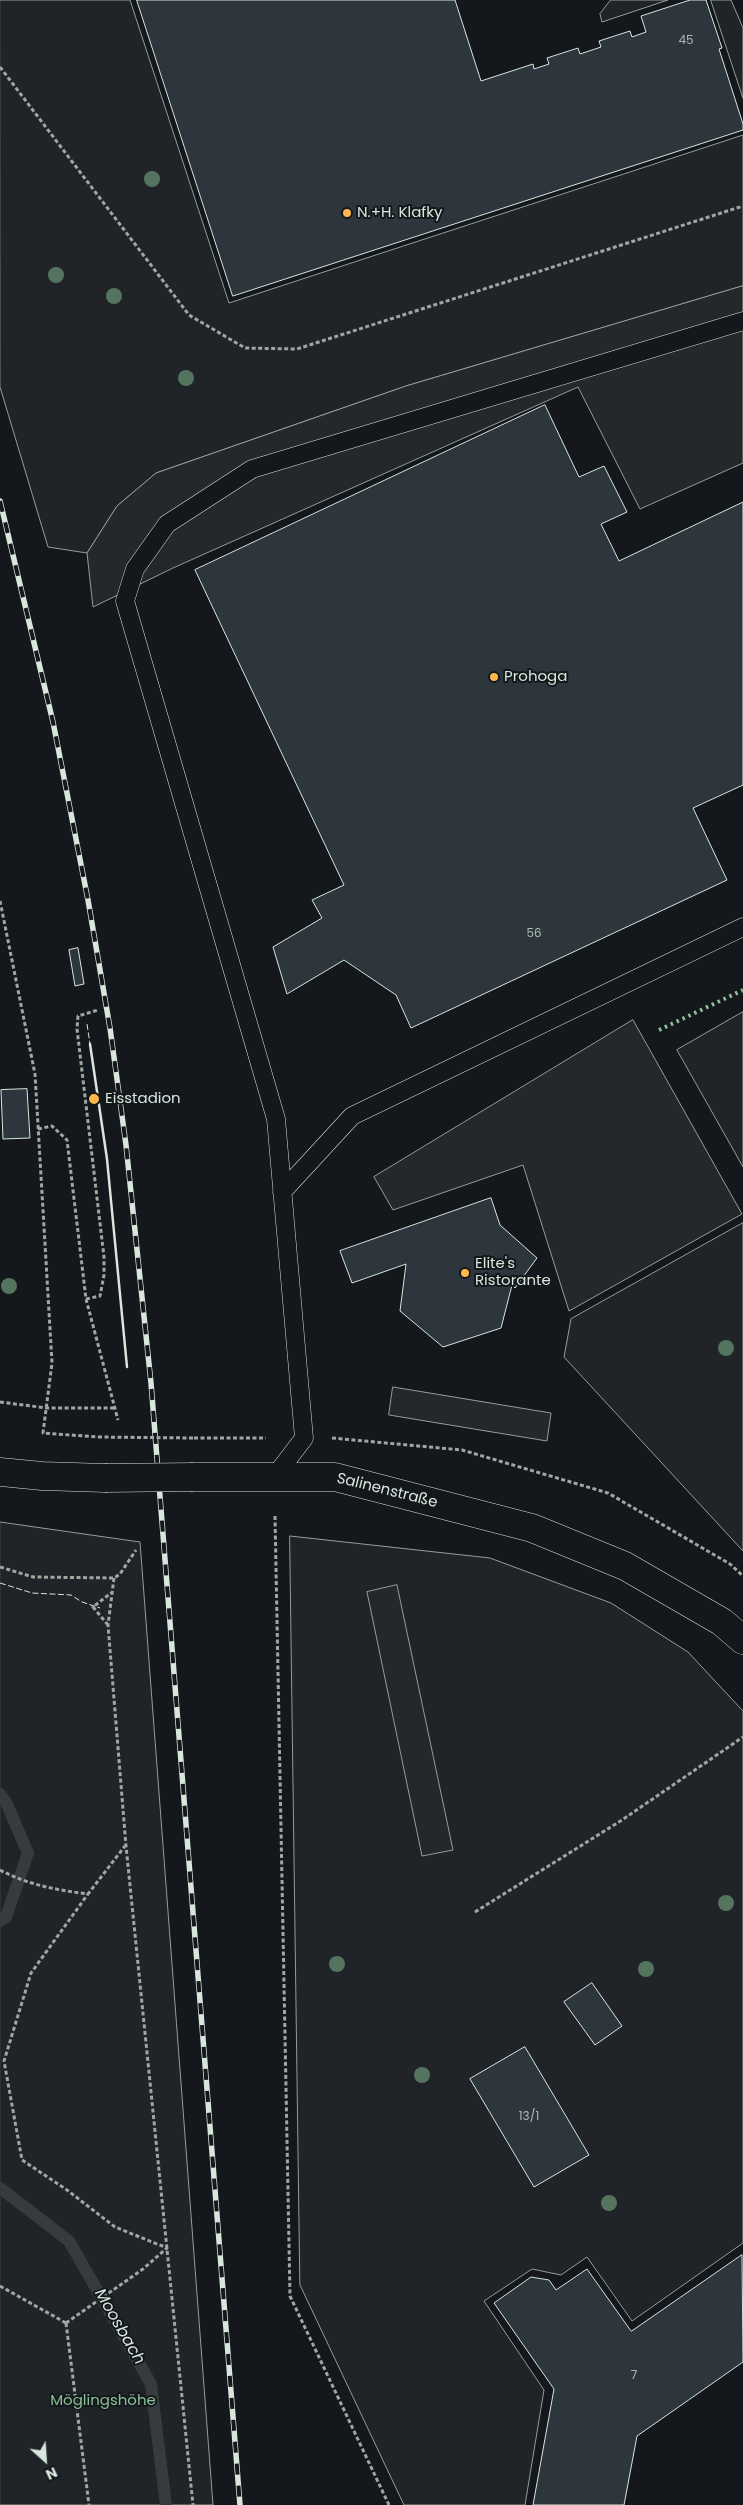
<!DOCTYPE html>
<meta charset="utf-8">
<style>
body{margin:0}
#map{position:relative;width:743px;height:2505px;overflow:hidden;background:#14181c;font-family:Poppins,sans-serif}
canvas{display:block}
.north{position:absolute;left:20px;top:2435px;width:50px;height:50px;-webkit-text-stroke:4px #14181c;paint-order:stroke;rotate:154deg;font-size:14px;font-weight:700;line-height:20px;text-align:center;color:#d8e6dc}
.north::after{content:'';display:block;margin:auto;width:18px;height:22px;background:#d8e6dc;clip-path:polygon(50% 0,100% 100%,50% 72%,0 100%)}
</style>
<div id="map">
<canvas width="743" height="2505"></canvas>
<div class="north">N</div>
</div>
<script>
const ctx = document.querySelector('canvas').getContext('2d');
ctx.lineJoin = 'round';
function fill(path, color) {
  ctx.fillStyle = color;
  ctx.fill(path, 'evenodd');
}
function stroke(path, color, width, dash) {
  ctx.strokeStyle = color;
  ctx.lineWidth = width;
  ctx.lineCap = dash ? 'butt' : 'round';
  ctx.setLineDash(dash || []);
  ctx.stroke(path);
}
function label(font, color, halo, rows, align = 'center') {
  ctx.font = font + ' Poppins,sans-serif';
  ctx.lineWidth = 4;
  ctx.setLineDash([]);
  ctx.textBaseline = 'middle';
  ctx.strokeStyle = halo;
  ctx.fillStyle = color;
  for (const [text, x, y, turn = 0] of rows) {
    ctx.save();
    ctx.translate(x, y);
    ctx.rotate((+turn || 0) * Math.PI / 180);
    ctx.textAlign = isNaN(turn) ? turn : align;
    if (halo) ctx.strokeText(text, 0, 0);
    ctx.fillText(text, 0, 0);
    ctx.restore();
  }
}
const green = new Path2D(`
 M0 0H130L229 303 743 135V286L406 386 156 473 117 506 87 553 48 547 0 387Z
 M611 0H668L602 22 600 14Z
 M711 0H731L743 28V98Z
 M743 1012V1167L677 1050Z
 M743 1223V1551L564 1357 571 1319Z
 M0 1522 140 1542 213 2505H0Z
 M290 1536 490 1558 611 1603 688 1652 743 1711V2243L632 2321 587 2257 561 2275 532 2269 484 2301 544 2390 525 2505H404L300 2285Z`);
fill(green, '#202428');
stroke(green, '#939e99', 1);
const parking = new Path2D(`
 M743 286V463L640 509 578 387 173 568 93 607 87 553 117 506 156 473 406 386Z
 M633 1020 742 1214 569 1311 523 1165 393 1210 374 1177Z
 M393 1387 551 1413 547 1441 389 1415Z
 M397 1585 453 1850 422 1856 367 1592Z`);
fill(parking, '#24282b');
stroke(parking, '#939e99', 1);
stroke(new Path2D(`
 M0 1794 6 1802 28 1853 6 1917 0 1921
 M0 2188 69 2241 151 2384 166 2505`), '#363b3e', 12);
const building = new Path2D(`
 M137 0H455L481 81 533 64 534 69 549 64 547 58 578 48 580 54 601 47 599 41 630 31 632 37 646 32 641 16 690 0H706L722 48 719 49 743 124V130L233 296Z
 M545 405 579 477 604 466 627 512 601 524 619 561 743 502V785L693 808 727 880 411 1028 396 995 344 960 287 994 273 947 322 918 312 900 344 885 195 570Z
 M78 948 84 984 75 986 69 950Z
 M27 1089 30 1138 3 1139 1 1090Z
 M491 1198 500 1225 537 1258 515 1288 512 1285 501 1328 443 1347 400 1311 406 1264 352 1283 340 1251Z
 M592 1983 622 2026 595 2045 564 2002Z
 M525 2047 589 2155 534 2187 470 2079Z
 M742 2255 743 2362 637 2436 624 2505H533L554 2389 494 2303 531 2277 549 2280 556 2290 587 2269 631 2331Z`);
fill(building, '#2c363c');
stroke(building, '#d8e6dc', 1);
const service = new Path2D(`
 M282 1192 352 1116 743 927
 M275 1476 304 1438 276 1119 125 601 135 569 167 524 252 469 743 321`);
const tertiary = new Path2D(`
 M0 1472 42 1476 105 1478
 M193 1477H335L532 1528 625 1566 722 1622 743 1640`);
stroke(service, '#d8e6dc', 19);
stroke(tertiary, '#d8e6dc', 29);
stroke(new Path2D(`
 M0 67 189 315 245 348 297 349 743 206
 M0 901 35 1074 52 1363 43 1433 98 1437
 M38 1129 52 1126 67 1140 86 1299 118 1420
 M86 1299 100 1296 104 1275V1257L77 1029 78 1016 98 1010
 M0 1402 47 1408H115
 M194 1438H266
 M332 1438 462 1450 608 1493 730 1564 743 1576
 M275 1516 290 2296 389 2505
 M0 1567 33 1577 114 1578 120 1574 136 1550
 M114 1578 108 1625 126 1846 193 2505
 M108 1625 93 1607 111 1593
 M0 1870C28 1885 57 1890 88 1894L125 1846
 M475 1912 622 1820 743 1737
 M0 2286 66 2323
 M66 2323 143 2269 167 2248 115 2227 67 2190 22 2160 4 2061 31 1973 88 1894
 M66 2323 89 2505`), '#9da8a2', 3, [4, 2.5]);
stroke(service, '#14181c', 18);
stroke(tertiary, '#14181c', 28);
const rail = new Path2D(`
 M0 501 53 722 88 900 110 1028 126 1145 151 1383 240 2505`);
stroke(rail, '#d8e6dc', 5.5);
stroke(rail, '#14181c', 4, [11]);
const tertiaryBridge = new Path2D(`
 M105 1478 193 1477`);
stroke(tertiaryBridge, '#d8e6dc', 29, []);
stroke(new Path2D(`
 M98 1437 194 1438`), '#9da8a2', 3, [4, 2.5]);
stroke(tertiaryBridge, '#14181c', 28);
stroke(new Path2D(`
 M659 1030 743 990`), '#8ac095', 4, [2.5, 4]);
stroke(new Path2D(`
 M87 1024 90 1044
 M0 1583 32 1593 71 1595 82 1602 100 1608`), '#d8e6dc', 1, [6, 2.5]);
stroke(new Path2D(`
 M90 1044 107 1159 127 1367`), '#d8e6dc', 2.5);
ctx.fillStyle = '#55745f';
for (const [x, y] of [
 [152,179],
 [56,275],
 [114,296],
 [186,378],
 [9,1286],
 [726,1348],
 [726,1903],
 [337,1964],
 [646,1969],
 [422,2075],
 [609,2203]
]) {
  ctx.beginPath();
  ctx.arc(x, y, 8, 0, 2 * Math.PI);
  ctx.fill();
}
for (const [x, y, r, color] of [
 [347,213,5,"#ffb74d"],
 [494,677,5,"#ffb74d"],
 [94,1099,6,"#ffb74d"],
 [465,1273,5,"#ffb74d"]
]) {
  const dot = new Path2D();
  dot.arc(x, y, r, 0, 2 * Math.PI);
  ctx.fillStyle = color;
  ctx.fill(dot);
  stroke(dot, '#14181c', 2);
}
label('12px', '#adbab4', null, [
 ["45",686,41],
 ["56",534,934],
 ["13/1",529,2117],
 ["7",634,2376]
]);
label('15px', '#d8e6dc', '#14181c', [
 ["N.+H. Klafky",357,213],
 ["Prohoga",504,677],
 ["Eisstadion",105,1099],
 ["Elite's",475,1264],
 ["Ristorante",475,1281]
], 'left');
label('15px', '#d8e6dc', '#14181c', [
 ["Salinenstraße",387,1491,14]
]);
label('15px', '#8ac095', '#14181c', [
 ["Möglingshöhe",103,2401]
]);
label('italic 16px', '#d8e6dc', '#14181c', [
 ["Moosbach",119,2327,60]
]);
</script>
